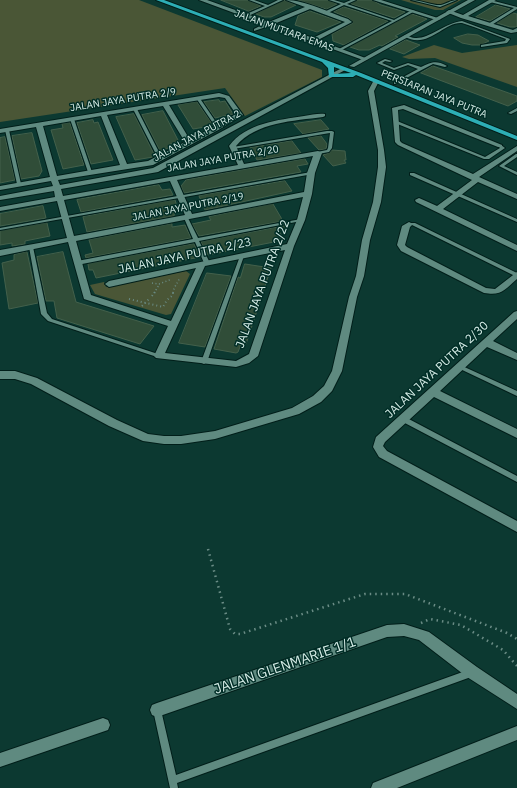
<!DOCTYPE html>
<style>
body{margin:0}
canvas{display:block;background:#0c3931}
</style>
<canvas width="517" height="788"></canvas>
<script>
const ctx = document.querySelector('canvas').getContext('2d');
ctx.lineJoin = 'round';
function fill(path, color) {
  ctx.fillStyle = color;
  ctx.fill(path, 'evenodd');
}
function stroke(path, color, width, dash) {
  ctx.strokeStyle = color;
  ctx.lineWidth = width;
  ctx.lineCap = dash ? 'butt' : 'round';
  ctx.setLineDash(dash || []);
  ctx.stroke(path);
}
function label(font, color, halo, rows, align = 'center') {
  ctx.font = font + ' "IBM Plex Sans",sans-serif';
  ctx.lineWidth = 3;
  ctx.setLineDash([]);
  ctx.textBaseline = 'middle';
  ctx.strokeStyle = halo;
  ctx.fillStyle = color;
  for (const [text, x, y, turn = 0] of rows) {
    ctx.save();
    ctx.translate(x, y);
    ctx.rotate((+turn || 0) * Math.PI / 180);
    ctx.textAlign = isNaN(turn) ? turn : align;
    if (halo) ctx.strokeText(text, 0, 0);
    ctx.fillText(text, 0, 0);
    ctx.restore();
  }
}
fill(new Path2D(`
 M0 0H139L322 70V77L245 116 225 88 0 122Z
 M401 0H461L443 10H435Z
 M434 45 462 53 517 45V87L435 58 409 59 402 57Z
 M186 271 190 274 171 314 166 315 95 294 90 285 104 282 106 287Z`), '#4a5636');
const building = new Path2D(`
 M221 0H248L261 6 249 11Z
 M284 0 296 5 271 17H264L256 14Z
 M298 0H328L337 4 327 9Z
 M357 0H372L381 5 405 12 394 18 351 4Z
 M496 5 510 9 490 21 476 17Z
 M344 7 388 21 344 45 333 41 332 34 353 23 349 18 334 12Z
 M310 11 341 22 317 32 295 25 298 16Z
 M513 13 517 14V27H510L497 23Z
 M412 14 427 19 395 36 398 37 382 46 380 45 369 50H359L350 47Z
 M468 34 478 35 489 41 480 45H472L462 43 454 38Z
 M406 40 420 45 404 54 390 49Z
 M433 66 517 96V101L508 106 421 73Z
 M219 100 220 102 225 101 233 114 215 118 204 102Z
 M197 102 213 125 206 129 205 127 193 129 178 105Z
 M163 111 179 142 170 144 171 147 160 151 142 115Z
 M134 114 155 156 153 157 135 160 116 117Z
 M93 120 94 123 98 122 113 160 91 164 77 123Z
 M321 120 329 129 303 134 294 124Z
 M70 123 84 165 63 169 51 130 63 128 62 124Z
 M32 133 42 171 39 176 21 179 12 136Z
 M321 136 327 144 326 149 319 150 308 138Z
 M5 137 15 180 0 183V138Z
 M292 141 301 153 257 160 250 148Z
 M332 150 345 151 346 160H344L346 163 333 166 323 155 329 153Z
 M305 159 308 164 297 166 301 172 184 193 181 186 186 180Z
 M285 181 292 191 205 210 199 196Z
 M159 185 162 190 170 189 173 195 81 212 77 200Z
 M175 200 176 203 174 216 87 232 83 217Z
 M273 204 283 221 199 236 192 224 211 220 209 217Z
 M43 206 46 218 0 226V214Z
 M47 223 50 236 25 241V244L12 246V243L0 245V231Z
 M172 224V227L185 225 191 238 86 258 85 255 93 253 89 240Z
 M285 226 287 229 279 231 283 238 277 239 279 241 208 255 201 242Z
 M194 244 200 257 96 278 93 270H89L88 264Z
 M27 252 38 303 9 309 2 263 14 260V255Z
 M63 252 76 302 154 326 140 344 57 318 54 301H46L37 257Z
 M245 264 271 268 246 344H241L238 352 236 353 214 349 238 277 240 278Z
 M207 273 231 276 205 347 179 343Z`);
fill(building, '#304d38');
stroke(building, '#43604b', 1);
const service = new Path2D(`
 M249 0H254L268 5 278 0H283L246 17H244V15L265 6Z
 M329 0H334L344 3 351 0H356L347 4 394 20 412 10 415 11 340 51 338 50 339 49 392 21 344 5 326 14H324V12L341 4Z
 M411 0C420 0 434 6 441 5 446 4 451 0 457 0L440 7Z
 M490 0 517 7V9L490 26H488V24L514 8 490 2Z
 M462 21 510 39 507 43 481 47V45L505 41 506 39C495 35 485 31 474 27 470 26 466 24 462 23 444 21 427 51 404 36L406 35C409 36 412 38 415 38 429 39 445 23 462 21Z
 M385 59 392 61 390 62 385 61 382 63 394 68 408 63 421 67C432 62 436 60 447 66L445 67 433 64 395 84H394V82L418 69 408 65 394 70 377 63Z
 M197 97H199L220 128 219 129H217L196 98Z
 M134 108 137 109 162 158V159L158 158 133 109Z
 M517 108V111L511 114 508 113Z
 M71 118 74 119 92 172V173L88 172 70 119Z
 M395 121H397L485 157 500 148 498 146 499 145H501L505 148 489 159H484L395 123Z
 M6 129 9 130 21 184V185H19L17 184 5 130Z
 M327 131H332L334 132 332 148 329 152 318 154H317V152L327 150 328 148 330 133 233 149 231 148 233 147Z
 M516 154H517V157L504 166 517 172V175L499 166Z
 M311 172H313V174L0 230V228Z
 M410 173H414L517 219V222L410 175Z
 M184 217H188V218L198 238 301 219 303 220 301 221 199 241 210 263 207 265 204 263 195 242 77 265 74 263 77 261 193 239 184 218Z
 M407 223H415L517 273V277L412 225H407Z
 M29 246H31L33 247 47 313 52 319 161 355 162 356 161 357H157L48 321 41 314 29 247Z
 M242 254 244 256 207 362 204 364 202 363 201 362 240 256Z
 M460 365 517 391V396L458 368 457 367 458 366Z
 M401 417H405L517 476V482L401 421 400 419Z
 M471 669 474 670 475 673 474 676 471 677 177 783 178 788H170L153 710 154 707 157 706 160 707 161 710 176 775Z`);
const minor = new Path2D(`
 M199 0H207L269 22 305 7 286 0C305 0 330 13 348 19L352 22 318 40 368 59 363 60 269 26 254 31V29L264 24ZM310 9 345 22 313 38 274 24Z
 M373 0H381L441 19 436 20Z
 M489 0H496L468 16 513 30 517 28V32L511 33 461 18 446 12 449 10 463 15Z
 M342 68 347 69 158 172 61 189 63 196 238 165 229 146C246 123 278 120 304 116 311 115 319 113 325 114V116L323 117C294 121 256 122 236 146L244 164 318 151 322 153 315 173 312 194 305 220 294 246 258 356 249 363 236 367 156 358 154 356 168 326 84 299 68 242 0 256V250L67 238 57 201 0 211V207L55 197 54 191 0 200V196L53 186 51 181 0 190V186L50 177 36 127 0 133V129L219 93 229 96 243 115 220 129 153 165 58 180 60 185 153 168ZM219 97 225 98 236 114 190 140 169 105ZM163 106 185 142 148 161 127 164 107 115ZM101 116 120 165 57 176 43 126ZM313 156 307 173 304 192 192 214 177 180ZM170 181 185 215 74 236 64 200ZM303 197 297 220 287 244 109 281 105 284 109 287 196 268 171 321 91 295 76 241ZM285 250 249 354 236 361 165 353 205 266Z
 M374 80 379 81 374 91 384 150 386 167 381 202 370 240 364 276 357 297 342 371 332 391 321 402 299 414 215 439 181 444H164L143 441 109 426 31 384 15 379H0V371H15L37 378 117 420 148 434 164 436H181L215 431 292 408 313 396 324 386 332 371 349 297 356 276 362 240 373 202 378 167V150L368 91Z
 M404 105 502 145V147H498L403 109 398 110 400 141 402 143 473 174 517 146V151L479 177 517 194V199L478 182 443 209 517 245V251L416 202 415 200 419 198 437 206 472 180 398 145 395 142 392 108Z
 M409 222 413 224 410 227 405 245 407 247 486 288 495 289 517 272V279C504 290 502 296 484 293L401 251 397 245 402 226Z
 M517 311V319L493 341 517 353V360L487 347 440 391 517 429V438L434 397 385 442 383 446 387 451 517 521V532L379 457 373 447 376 437 514 312Z
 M404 624 429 632 477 667 517 694V709L467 677 419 640 404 636 387 637 157 717 152 715 150 710 152 705 157 703 387 625Z
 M103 718 108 720 110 725 108 730 0 767V753Z
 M517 726V740L397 788H371L373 783Z`);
const tertiary = new Path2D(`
 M468 0H475L354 67 349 66Z`);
const primary = new Path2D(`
 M156 0H164L361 73 517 136V140L356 75 353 77H329L328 68 322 62ZM334 67 351 73 334 74Z`);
stroke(service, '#001e19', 2);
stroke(minor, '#001e19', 2);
stroke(tertiary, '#001e19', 2);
stroke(primary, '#001e19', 2);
stroke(new Path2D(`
 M152 283 159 284 172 279
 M154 293 159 285
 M173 293C174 286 178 283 180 277`), '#6a8c85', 1.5, [1, 2.5]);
stroke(new Path2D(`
 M152 296 155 292
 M129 299 163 307 167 300 173 295V292
 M142 306 149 299`), '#6a8c85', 2, [1, 3]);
stroke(new Path2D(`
 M208 549 230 629 235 634H240L365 594H405L507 633 517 639
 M421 623 430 619 461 625 503 650 517 666`), '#6a8c85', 2.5, [1.5, 4]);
fill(service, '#5f8a80');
fill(minor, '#5f8a80');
fill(tertiary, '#5f8a80');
fill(primary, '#2daeb5');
label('10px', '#d5ece6', '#002e27', [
 ["JALAN MUTIARA EMAS",284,31,20],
 ["PERSIARAN JAYA PUTRA",434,94,22],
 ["JALAN JAYA PUTRA 2/9",123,100,-9],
 ["JALAN JAYA PUTRA 2",197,136,-28],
 ["JALAN JAYA PUTRA 2/20",223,159,-10],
 ["JALAN JAYA PUTRA 2/19",188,207,-11]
]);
label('12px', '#d5ece6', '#002e27', [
 ["JALAN JAYA PUTRA 2/23",185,256,-12],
 ["JALAN JAYA PUTRA 2/22",263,284,-70],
 ["JALAN JAYA PUTRA 2/30",437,370,-43]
]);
label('14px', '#d5ece6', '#002e27', [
 ["JALAN GLENMARIE 1/1",285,666,-19]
]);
</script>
